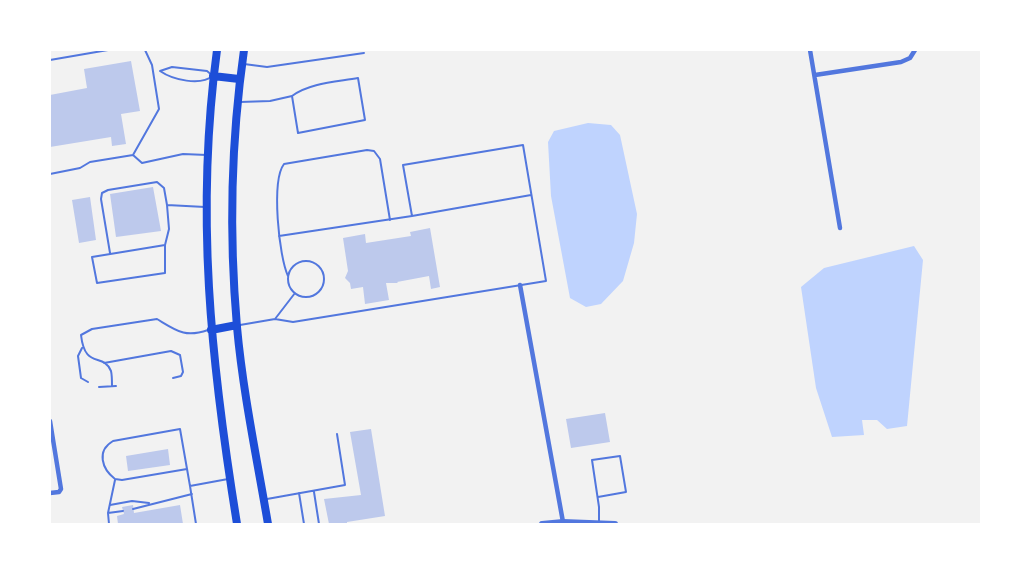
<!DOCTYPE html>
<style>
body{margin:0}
#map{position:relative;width:1031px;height:574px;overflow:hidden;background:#f2f2f2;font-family:Jost,sans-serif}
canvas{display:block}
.frame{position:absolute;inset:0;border:51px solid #fff;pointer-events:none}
</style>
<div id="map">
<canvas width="1031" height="574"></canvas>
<div class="frame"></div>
</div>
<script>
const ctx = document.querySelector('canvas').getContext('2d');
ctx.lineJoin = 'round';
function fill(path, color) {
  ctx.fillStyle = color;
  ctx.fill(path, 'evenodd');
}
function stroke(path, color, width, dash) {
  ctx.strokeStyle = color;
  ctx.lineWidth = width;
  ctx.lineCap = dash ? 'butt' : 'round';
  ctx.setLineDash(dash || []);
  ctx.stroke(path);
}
fill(new Path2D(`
 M588 123 611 125 620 135 637 214 634 243 623 281 601 304 586 307 570 298 551 196 548 142 554 131Z
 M914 246 923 260 907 426 887 429 877 420H862L864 435 832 437 816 388 801 287 824 268Z`), '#bfd3fe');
fill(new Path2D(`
 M131 61 140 111 121 114 126 144 112 146 111 137 50 147V95L87 88 84 69Z
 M153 187 161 231 116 237 110 194Z
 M90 197 96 240 79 243 72 200Z
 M430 228 440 287 431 289 429 276 397 282 398 283H386L389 300 365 304 363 287 351 289 350 283 345 278 348 271 343 238 365 234 366 243 411 236 410 232Z
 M605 413 610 442 571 448 566 419Z
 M371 429 385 516 347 522V524H329L324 499 361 495 350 432Z
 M168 449 170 465 128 471 126 456Z
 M133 505 134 513 180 505 183 524H118L117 516 124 514 122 507Z`), '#bdc9ec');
stroke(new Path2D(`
 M50 60 108 50
 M244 64 267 67 364 53
 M172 67 207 71 213 76C200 86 173 80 160 71Z
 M240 102 270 101 292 96 298 133 365 120 358 78C336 82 310 83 292 96
 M133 155 159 109 152 65 145 50
 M133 155 142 163 183 154 207 155
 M50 174 80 168 90 162 133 155
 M279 236 412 216
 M165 245 92 257 97 283 165 273V245L169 229 167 205 205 207
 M110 253 101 199 102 193 108 190 157 182 164 188 167 205
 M288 279a18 18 0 1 1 36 0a18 18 0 1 1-36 0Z
 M288 276C279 257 271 181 284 164L367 150 374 151 380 159 390 220
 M275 319 295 293
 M240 325 275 319 293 322 546 281 523 145 403 165 412 216 531 195
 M82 348 78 356 81 378 88 382
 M104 363 171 351 180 355 183 372 181 376 173 378
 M112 386C112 382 112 375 111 371 103 352 85 370 81 335L92 329 157 319C177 331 185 338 208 330
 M99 387 116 386
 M187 469 122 480 115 479C102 469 96 451 113 441L180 429 190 486 228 479
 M190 486 196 524
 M314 492 319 524
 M299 493 304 524
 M598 497 626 492 620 456 592 460 599 507V522
 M267 499 345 485 337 434
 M110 505 132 501 149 503
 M133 509 192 494
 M108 513 123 511
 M109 524 108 513 115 480`), '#5277de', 2);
stroke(new Path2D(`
 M810 50 840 228
 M815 75 901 62 910 58 915 50
 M520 285 563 522
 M50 421 61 489 59 492 50 493`), '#5277de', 4.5);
stroke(new Path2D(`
 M542 524 563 522 615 524`), '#5277de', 6);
stroke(new Path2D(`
 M217 50C195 213 211 363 237 524
 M244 50C231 141 229 235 237 327 243 393 257 459 268 524
 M213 76 239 79
 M211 330 237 325`), '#1d4ed8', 8);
</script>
